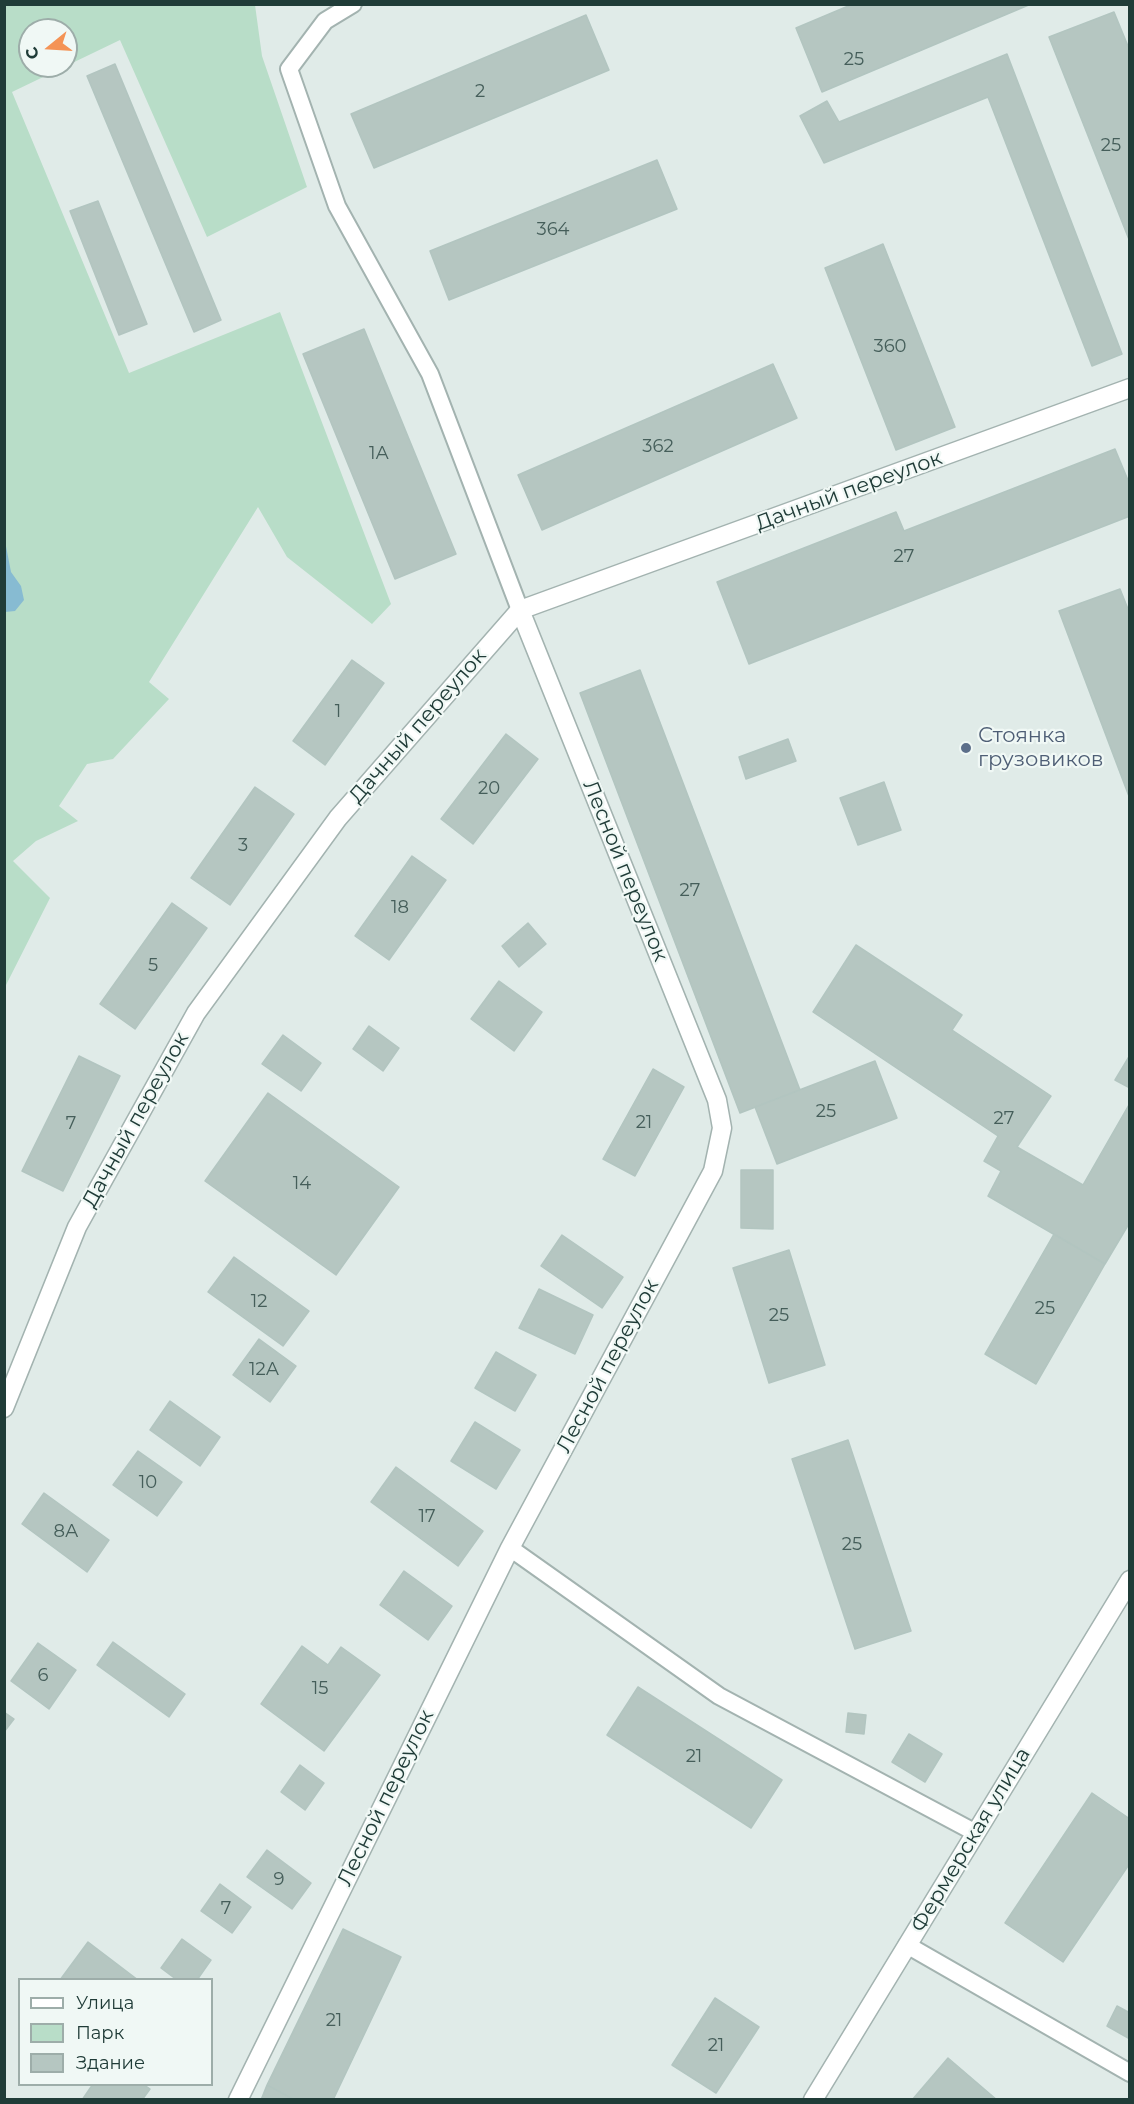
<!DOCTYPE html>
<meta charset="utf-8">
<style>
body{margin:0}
#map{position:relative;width:1134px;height:2104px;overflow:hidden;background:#e0ebe8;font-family:Montserrat,sans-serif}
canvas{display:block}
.frame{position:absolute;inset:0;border:6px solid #203c38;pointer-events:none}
.legend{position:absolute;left:18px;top:1978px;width:195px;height:108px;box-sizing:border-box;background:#f0f8f5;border:2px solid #9dada9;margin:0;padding:8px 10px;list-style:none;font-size:18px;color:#203c38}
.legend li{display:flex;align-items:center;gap:12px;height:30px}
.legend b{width:30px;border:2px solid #9dada9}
.north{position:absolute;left:18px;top:18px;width:60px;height:60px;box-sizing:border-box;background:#f0f8f5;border:2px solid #9dada9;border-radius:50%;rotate:252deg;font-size:16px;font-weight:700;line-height:24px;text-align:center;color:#203c38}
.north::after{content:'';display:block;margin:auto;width:21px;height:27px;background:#f49355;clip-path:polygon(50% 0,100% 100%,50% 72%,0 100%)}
</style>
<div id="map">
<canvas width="1134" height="2104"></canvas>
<div class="frame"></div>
<ul class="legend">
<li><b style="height:8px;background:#fff"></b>Улица</li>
<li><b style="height:16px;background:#b8ddc8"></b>Парк</li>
<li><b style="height:16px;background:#b5c6c1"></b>Здание</li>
</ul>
<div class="north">С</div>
</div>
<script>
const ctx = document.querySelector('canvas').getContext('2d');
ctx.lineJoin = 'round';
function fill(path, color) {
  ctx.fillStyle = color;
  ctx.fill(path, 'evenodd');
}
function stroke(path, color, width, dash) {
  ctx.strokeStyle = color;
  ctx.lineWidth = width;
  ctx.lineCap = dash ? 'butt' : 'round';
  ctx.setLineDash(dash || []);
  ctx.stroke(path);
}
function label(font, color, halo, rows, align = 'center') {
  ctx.font = font + ' Montserrat,sans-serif';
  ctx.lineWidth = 4.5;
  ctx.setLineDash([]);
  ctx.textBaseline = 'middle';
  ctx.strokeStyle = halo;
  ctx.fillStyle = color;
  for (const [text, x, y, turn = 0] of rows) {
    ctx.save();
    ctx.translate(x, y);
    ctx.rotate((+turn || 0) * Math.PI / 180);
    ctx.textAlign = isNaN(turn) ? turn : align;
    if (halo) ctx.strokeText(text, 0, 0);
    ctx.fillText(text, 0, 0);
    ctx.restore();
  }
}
fill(new Path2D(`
 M5 5H255L262 56 307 187 207 237 120 40 66 66V30H30V66H66L12 92 129 373 280 312 391 604 372 624 287 557 258 507 149 682 169 699 113 759 87 764 59 806 78 821 36 841 13 861 50 898 5 987Z`), '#b8ddc8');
fill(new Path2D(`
 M4 536 11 572 21 586 24 600 15 611 5 612Z`), '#87bbd2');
const building = new Path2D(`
 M853 4H1031L822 92 796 28Z
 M1114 12 1130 51V242L1049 37Z
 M586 15 609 70 374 168 351 114Z
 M1007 54 1122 354 1092 366 988 97 824 163 800 116 827 101 839 122Z
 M115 64 221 320 194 332 87 76Z
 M657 160 677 209 449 300 430 251Z
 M98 201 147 324 119 335 70 211Z
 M883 244 955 427 896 450 825 268Z
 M364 329 456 554 395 579 303 354Z
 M773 364 797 418 542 530 518 475Z
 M1115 449 1130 485V516L749 664 717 582 896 512 904 531Z
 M1120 589 1130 614V799L1059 611Z
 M352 660 384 683 325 765 293 741Z
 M640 670 800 1090 740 1113 580 693Z
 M506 734 538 759 473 844 441 819Z
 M788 739 796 761 746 779 739 757Z
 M884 782 901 830 858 845 840 798Z
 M255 787 294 814 230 905 191 878Z
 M412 856 446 880 389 960 355 936Z
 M172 903 207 928 135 1029 100 1004Z
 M528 923 546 944 519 967 502 946Z
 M856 945 962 1015 952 1030 1051 1096 1017 1147 1083 1185 1130 1103V1222L1105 1264 988 1196 1001 1171 984 1161 998 1136 813 1012Z
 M499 981 542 1012 514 1051 471 1019Z
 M369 1026 399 1048 383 1071 353 1049Z
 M283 1035 321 1063 301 1091 262 1064Z
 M1130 1055V1088L1115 1080Z
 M79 1056 120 1076 63 1191 22 1171Z
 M875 1061 897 1118 777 1164 755 1107Z
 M653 1069 684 1087 635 1176 603 1159Z
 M268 1093 399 1187 336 1275 205 1181Z
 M741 1170H773V1229L741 1228Z
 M1054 1234 1105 1264 1036 1384 985 1354Z
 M562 1235 623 1277 602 1308 541 1266Z
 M789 1250 825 1365 769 1383 733 1268Z
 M234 1257 309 1311 283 1346 208 1292Z
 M539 1289 593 1315 575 1354 519 1328Z
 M259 1339 296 1366 270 1402 233 1375Z
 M496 1352 536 1375 515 1411 475 1388Z
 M170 1401 220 1437 200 1466 150 1430Z
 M475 1422 520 1450 496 1489 451 1461Z
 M848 1440 911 1631 855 1649 792 1459Z
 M138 1451 182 1482 157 1516 113 1485Z
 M396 1467 483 1531 458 1566 371 1502Z
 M44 1493 109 1540 87 1572 22 1524Z
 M404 1571 452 1606 428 1640 380 1605Z
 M113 1642 185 1694 169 1717 97 1665Z
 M38 1643 76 1670 49 1709 11 1681Z
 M302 1646 328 1665 341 1647 380 1675 324 1751 261 1704Z
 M638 1687 782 1780 751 1828 607 1735Z
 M4 1712 14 1719 4 1732Z
 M848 1713 866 1715 864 1734 846 1732Z
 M909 1734 942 1754 925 1782 892 1762Z
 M300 1765 324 1783 305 1810 281 1792Z
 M1092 1793 1130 1819V1863L1063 1962 1005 1923Z
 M267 1850 311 1883 292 1909 247 1877Z
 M220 1884 251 1907 232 1933 201 1911Z
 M343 1929 401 1957 333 2100H295L267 2085Z
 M182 1939 211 1960 197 1980H177L161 1968Z
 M88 1942 138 1980H60Z
 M715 1998 759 2027 716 2093 672 2065Z
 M1117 2006 1130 2013V2039L1107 2026Z
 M948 2058 997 2100H912Z
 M93 2084H143L150 2089 142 2100H82Z
 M267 2085 295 2100H261Z`);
fill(building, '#b5c6c1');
stroke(building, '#b2c5c0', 1.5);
const service = new Path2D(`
 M353 4 325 21 289 69 337 206 430 374 520 610
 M510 1548 719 1696 976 1833
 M907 1945 1130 2073`);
const minor = new Path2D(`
 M4 1408 77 1227 196 1013 338 818 520 610 1130 388
 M238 2100 510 1548 713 1171 722 1128 717 1100 520 610
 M813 2100 1130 1580`);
stroke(service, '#a3b3b0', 20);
stroke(minor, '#a3b3b0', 21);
stroke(service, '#fff', 16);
stroke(minor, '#fff', 18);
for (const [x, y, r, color] of [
 [966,748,6,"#5c6f8a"]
]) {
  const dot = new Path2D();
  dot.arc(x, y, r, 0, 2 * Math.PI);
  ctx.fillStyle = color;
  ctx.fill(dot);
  stroke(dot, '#f0f8f5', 2);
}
label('18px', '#455e5a', null, [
 ["25",854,60],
 ["2",480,92],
 ["25",1111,146],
 ["364",553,230],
 ["360",890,347],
 ["362",658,447],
 ["1А",379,454],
 ["27",904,557],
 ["1",338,712],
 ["20",489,789],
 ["3",243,846],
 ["27",690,891],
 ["18",400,908],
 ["5",153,966],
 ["25",826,1112],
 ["27",1004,1119],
 ["21",644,1123],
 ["7",71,1124],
 ["14",302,1184],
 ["12",259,1302],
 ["25",1045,1309],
 ["25",779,1316],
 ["12А",264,1370],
 ["10",148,1483],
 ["17",427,1517],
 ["8А",66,1532],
 ["25",852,1545],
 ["6",43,1676],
 ["15",320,1689],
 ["21",694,1757],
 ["9",279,1880],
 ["7",226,1909],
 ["21",334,2021],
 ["21",716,2046]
]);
label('21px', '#203c38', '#f0f8f5', [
 ["Дачный переулок",849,491,-20],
 ["Дачный переулок",418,726,-49],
 ["Лесной переулок",625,871,68],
 ["Дачный переулок",136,1120,-61],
 ["Лесной переулок",608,1366,-62],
 ["Лесной переулок",386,1798,-64],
 ["Фермерская улица",971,1840,-59]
]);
label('21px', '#4e5e75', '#f0f8f5', [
 ["Стоянка",978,736],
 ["грузовиков",978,760]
], 'left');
</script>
